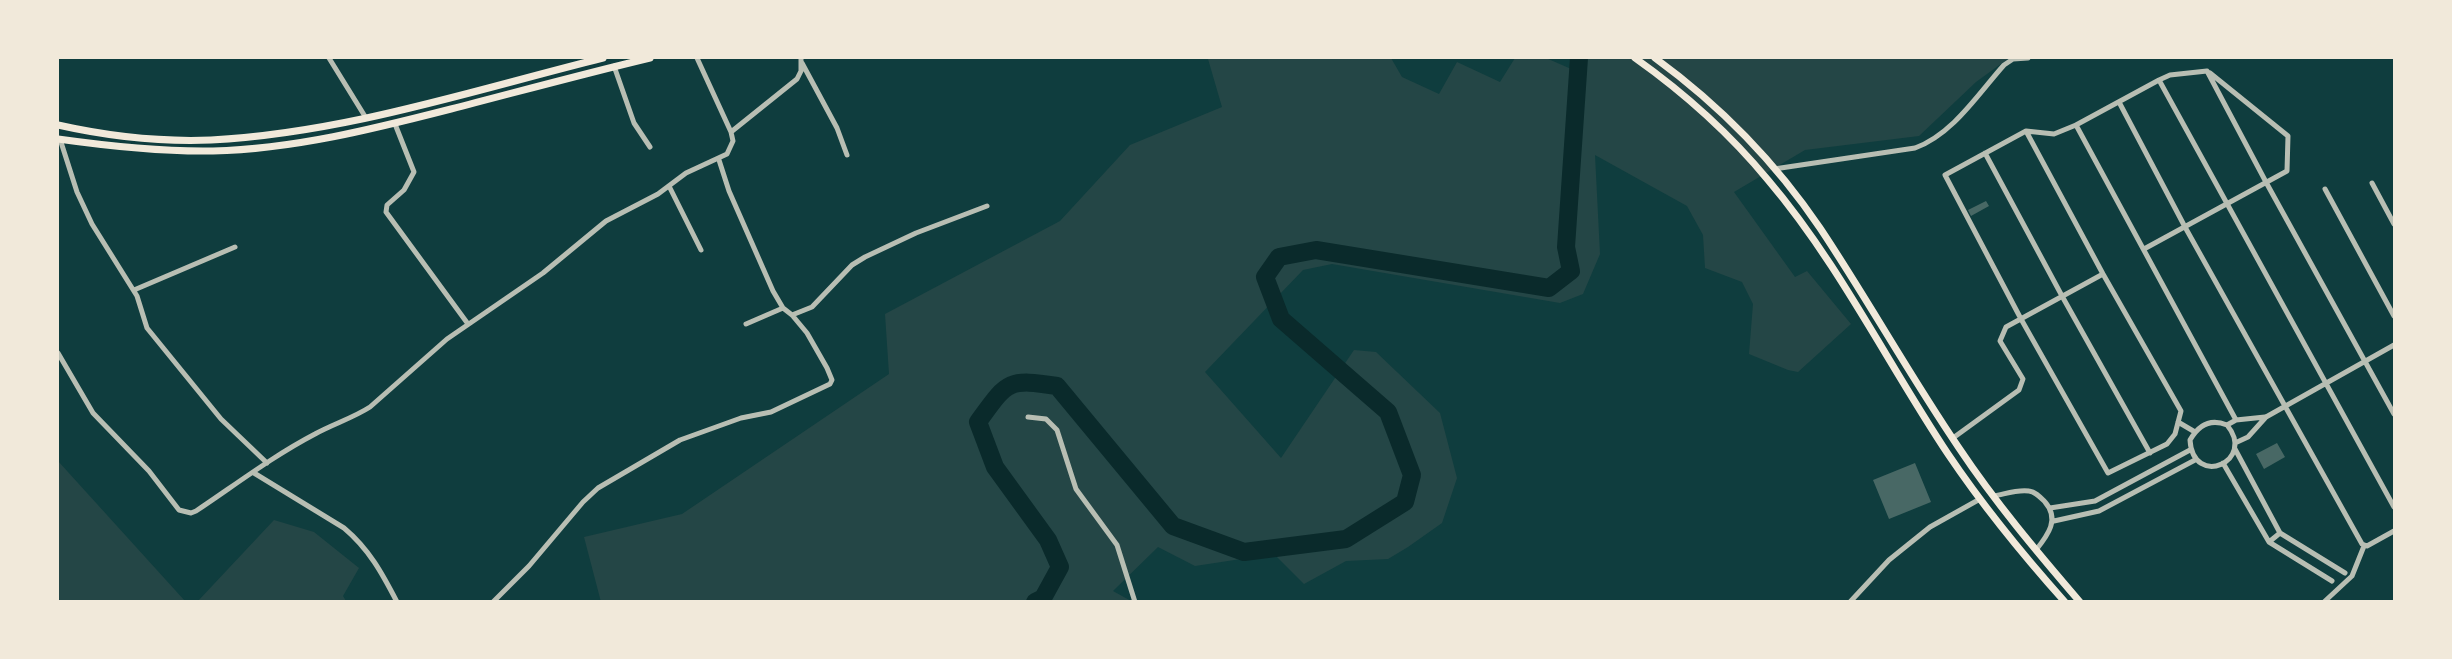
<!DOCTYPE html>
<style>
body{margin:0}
#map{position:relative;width:2452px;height:659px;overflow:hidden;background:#0f3d3e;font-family:Lato,sans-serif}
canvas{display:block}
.frame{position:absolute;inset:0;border:59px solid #f1e9da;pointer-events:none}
</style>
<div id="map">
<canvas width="2452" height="659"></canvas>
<div class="frame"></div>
</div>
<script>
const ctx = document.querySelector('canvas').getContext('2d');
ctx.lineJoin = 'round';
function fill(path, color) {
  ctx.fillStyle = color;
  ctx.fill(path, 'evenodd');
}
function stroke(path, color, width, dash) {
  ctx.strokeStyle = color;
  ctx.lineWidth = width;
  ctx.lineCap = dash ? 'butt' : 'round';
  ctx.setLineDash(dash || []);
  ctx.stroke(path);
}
fill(new Path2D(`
 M1210 58H1391L1402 77 1439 94 1457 62 1500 82 1515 58H1546L1585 75 1587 58H2009L1976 82 1919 136 1805 150 1734 192 1795 277 1807 271 1851 324 1798 372 1788 370 1749 354 1753 304 1742 282 1705 268 1703 235 1687 206 1595 155 1600 254 1583 294 1560 303 1332 264 1303 270 1205 372 1281 458 1354 350 1376 352 1440 413 1457 478 1442 523 1408 547 1388 559 1346 561 1304 584 1274 554 1195 566 1158 547 1113 591 1131 601 601 602 584 537 682 514 889 374 885 314 1060 221 1130 145 1222 107 1208 59Z
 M58 461 185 601H58Z
 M274 520 314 532 359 568 343 596 346 601H198Z`), '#244646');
stroke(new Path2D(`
 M1035 602 1043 598 1060 567 1048 540 995 467 978 422C1007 382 1007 378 1057 386L1173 526 1244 552 1346 539 1405 502 1412 475 1388 412 1281 319 1265 277 1279 257 1316 250 1549 288 1571 271 1566 247 1579 58`), '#0a2a2b', 18);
fill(new Path2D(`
 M1986 201 1989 206 1971 216 1968 210Z
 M2277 443 2285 457 2264 469 2256 454Z
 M1915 463 1931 502 1889 519 1873 480Z`), '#486865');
stroke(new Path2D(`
 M329 58 366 118
 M802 63 837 128 847 155
 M614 66 634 123 650 147
 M2159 80 2394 507
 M2119 102 2185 227 2362 544 2367 546 2394 531
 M395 124 414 172 404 190 387 205 386 212 468 324
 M2076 125 2236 420
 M2026 131 2103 274 2181 411 2175 434 2167 444 2108 473 2021 319 1945 175 2026 131 2054 134 2076 125 2159 80 2170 75 2207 71 2267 184 2394 414
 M731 132 797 79 801 71V58
 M60 139 77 192 92 224 137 296 147 328 221 419 267 463
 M1985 153 2062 296 2150 453
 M1774 169 1915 148C1953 134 1978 94 2004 65L2013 59 2028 58
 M2372 183 2394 224
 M669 186 701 250
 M2325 189 2394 316
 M2144 249 2287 171 2288 136 2210 73
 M134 290 235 247
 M792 315 812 307 852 265 865 257 916 233 987 206
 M746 324 783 308
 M58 353 93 413 149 471 179 510 191 513 196 511C235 485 273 456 315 434 333 424 353 418 370 407L447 339 543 273 606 221 658 194 686 173 727 154 733 141 731 132 697 58
 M1028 417 1046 419 1057 430 1076 489 1117 545 1135 602
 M2178 422 2195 432
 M2227 425C2257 461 2193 489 2190 440 2198 426 2210 418 2227 425L2236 420 2265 417
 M1953 438 2019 390 2023 379 2000 341 2006 327 2103 274
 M2235 443 2248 437 2266 417 2394 345
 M2235 449 2280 533 2345 573
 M2223 463 2269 542 2332 581
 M254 473 344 528C369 549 382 573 397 602
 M1994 496C2005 494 2018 489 2029 491 2036 492 2040 497 2045 502 2060 519 2048 535 2036 550
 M2050 508 2095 501 2190 450
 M2054 521 2099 511 2195 460
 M2269 542 2280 533
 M493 602 529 566 583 502 598 488 680 440 741 418 771 412 830 384 832 380 827 368 807 333 792 315 783 308 773 291 729 191 719 160
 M1850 602 1889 560 1930 527 1980 499
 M2324 602 2352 576 2364 546`), '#b8beb3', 5);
stroke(new Path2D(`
 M1635 58C1683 92 1730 134 1768 180 1838 262 1888 364 1948 454 1983 506 2023 555 2065 602
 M1655 58C1718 104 1776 163 1820 228 1868 300 1910 376 1959 448 1995 502 2037 552 2080 602
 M58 125C107 136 160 142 211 140 345 133 474 90 603 58
 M58 139C108 146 161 152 213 151 294 149 373 129 451 109 517 92 583 74 650 58`), '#f1e9da', 7);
</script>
